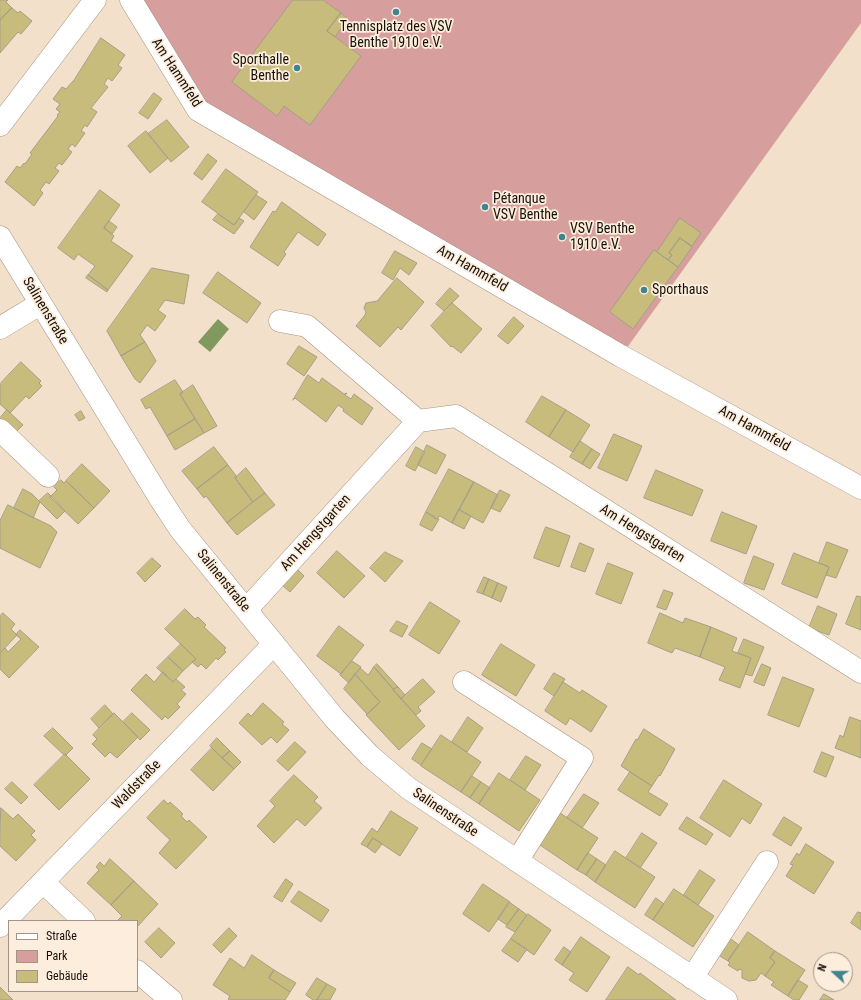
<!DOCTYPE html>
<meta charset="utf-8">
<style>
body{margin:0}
#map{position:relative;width:861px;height:1000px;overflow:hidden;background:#f2e0ca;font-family:"Roboto Condensed",sans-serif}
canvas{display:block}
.legend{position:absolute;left:8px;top:920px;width:130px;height:72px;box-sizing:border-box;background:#fceddc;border:1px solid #a09588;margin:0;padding:5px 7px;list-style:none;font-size:12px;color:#171109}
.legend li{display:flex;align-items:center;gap:8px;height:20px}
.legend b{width:20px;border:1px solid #a09588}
.north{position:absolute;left:813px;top:952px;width:40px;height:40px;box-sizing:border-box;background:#fceddc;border:1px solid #a09588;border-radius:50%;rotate:291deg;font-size:11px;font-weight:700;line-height:16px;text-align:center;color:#171109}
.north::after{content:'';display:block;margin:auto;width:14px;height:18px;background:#3f858f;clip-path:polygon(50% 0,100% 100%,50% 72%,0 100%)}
</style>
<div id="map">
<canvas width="861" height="1000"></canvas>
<ul class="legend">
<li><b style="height:5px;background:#fff"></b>Straße</li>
<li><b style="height:11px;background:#d79e9e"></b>Park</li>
<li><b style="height:11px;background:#c8bc7c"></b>Gebäude</li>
</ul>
<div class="north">N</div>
</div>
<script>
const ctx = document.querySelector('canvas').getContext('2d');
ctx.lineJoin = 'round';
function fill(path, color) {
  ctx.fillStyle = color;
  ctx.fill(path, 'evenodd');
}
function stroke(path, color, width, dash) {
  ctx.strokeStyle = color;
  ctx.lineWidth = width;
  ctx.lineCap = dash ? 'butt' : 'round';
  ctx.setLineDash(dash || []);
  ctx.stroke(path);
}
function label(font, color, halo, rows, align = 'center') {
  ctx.font = font + ' "Roboto Condensed",sans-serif';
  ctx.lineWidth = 3.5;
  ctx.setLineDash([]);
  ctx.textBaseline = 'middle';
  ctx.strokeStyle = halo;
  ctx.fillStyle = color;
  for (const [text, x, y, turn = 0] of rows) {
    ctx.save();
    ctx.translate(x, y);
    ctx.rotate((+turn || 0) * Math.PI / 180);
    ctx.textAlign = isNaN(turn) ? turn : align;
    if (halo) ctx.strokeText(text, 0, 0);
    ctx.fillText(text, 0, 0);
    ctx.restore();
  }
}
fill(new Path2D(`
 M131 0H861V23L621 356 198 110Z`), '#d79e9e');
fill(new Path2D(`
 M218 319 229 329 210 352 198 342Z`), '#81985e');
const building = new Path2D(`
 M0 0H8L6 2 12 8 0 20Z
 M293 0H323L341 13 327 31 361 56 310 125 284 106 277 116 232 82Z
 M12 8 18 13 20 11 32 21 21 34 18 32 0 53V20Z
 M341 13 348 19 335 37 327 31Z
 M101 38 125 55 118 65 122 68 112 81 108 78 104 84 108 87 91 108 97 112 87 127 85 125 81 131 85 133 75 147 72 144 68 149 72 152 62 165 59 163 55 168 59 171 49 184 46 182 40 190 43 193 34 206 5 182 17 166 20 168 24 163 25 164 32 154 30 153 58 116 57 115 60 112 56 109 60 104 53 99 62 87 66 89 74 80Z
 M154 93 162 99 148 119 139 113Z
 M167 120 189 147 171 162 148 134Z
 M146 131 168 158 150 173 128 146Z
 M208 154 217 161 202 180 194 174Z
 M226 169 258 192 234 225 202 202Z
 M100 190 120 205 104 228 114 236 111 241 133 256 108 290 88 275 95 266 78 254 74 260 58 248Z
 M256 195 267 202 254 220 244 212Z
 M282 202 326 234 318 246 298 232 284 252 286 254 278 266 250 247 273 211 275 212Z
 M218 214 234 225 239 218 244 221 234 234 213 220Z
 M680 218 701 233 692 246 680 238 669 253 672 255 668 260 657 252Z
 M109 221 117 227 112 234 104 228Z
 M680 238 692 247 678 267 668 260 672 255 669 253Z
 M654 250 678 267 633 329 610 312Z
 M395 251 417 263 409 275 400 268 393 280 382 273Z
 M152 268 189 275 184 304 165 300 158 310 166 316 155 331 147 325 140 335 145 342 121 356 107 331Z
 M218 272 261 303 247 323 203 293Z
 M88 275 108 290 107 292 86 278Z
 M397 278 424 302 401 330 398 327 380 347 356 326 365 315 366 312 364 308 366 303 377 301Z
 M450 288 459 296 444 311 436 304Z
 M452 303 482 329 461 353 452 346 451 347 431 326Z
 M514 317 524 326 508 344 498 336Z
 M145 342 156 361 140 383 135 379 121 356Z
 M299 346 317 357 304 376 287 364Z
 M21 362 41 381 39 383 42 386 29 399 26 396 10 413 0 404V384Z
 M308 375 319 383 322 378 344 394 347 393 345 395 351 399 354 394 373 408 362 425 343 411 344 409 338 405 326 422 295 398 293 400Z
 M175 380 183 392 180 394 195 419 167 436 150 407 146 409 141 400Z
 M193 385 217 426 204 433 180 394Z
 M542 396 566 410 549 437 526 422Z
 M7 410 23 425 14 434 0 420V418Z
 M566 410 590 425 573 452 549 437Z
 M81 411 85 418 79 421 75 415Z
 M195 419 204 433 175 450 167 436Z
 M614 434 642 446 627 481 598 468Z
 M580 441 592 449 582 464 570 457Z
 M427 445 446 455 436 474 418 465Z
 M214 447 228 465 197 489 182 471Z
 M416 447 425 452 415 471 406 466Z
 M592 449 600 454 590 469 582 464Z
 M82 464 110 491 94 508 66 481Z
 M228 465 237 477 235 478 253 502 227 523 206 496 204 498 197 489Z
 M246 468 265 493 253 502 235 478Z
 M449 469 474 482 452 523 440 516 436 519 426 512Z
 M656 470 703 490 692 516 644 498Z
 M61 480 64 483 66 481 94 508 78 524 50 497 57 490 54 487Z
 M474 482 498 495 483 523 459 510Z
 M23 489 32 494 40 502 33 518 14 508Z
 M500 490 510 495 500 512 491 508Z
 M48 493 65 511 57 519 39 501Z
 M265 493 275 505 237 535 227 523Z
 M8 505 51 526 57 532 40 568 0 548V521Z
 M459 509 471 516 464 529 452 523Z
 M426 512 435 517 434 518 439 519 432 531 420 525Z
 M722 512 757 526 746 554 711 541Z
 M546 527 570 536 559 567 534 558Z
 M827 542 848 550 836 578 826 575 829 567 819 563Z
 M580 543 594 549 585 572 571 567Z
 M337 551 365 576 344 598 317 573Z
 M385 552 403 561 385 582 370 568Z
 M794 553 829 567 817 598 782 584Z
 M754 556 774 564 764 590 744 583Z
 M152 558 161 566 145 582 137 573Z
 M608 563 633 573 621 604 596 594Z
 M297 569 304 576 290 592 282 585Z
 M484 577 489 579 483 594 477 592Z
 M489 579 498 583 492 598 483 594Z
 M498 583 507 587 501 602 492 598Z
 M664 590 673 593 666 610 657 607Z
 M857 596 861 597V630L846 624Z
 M430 602 460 621 439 654 409 635Z
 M818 606 837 614 829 635 809 628Z
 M185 609 195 619 198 617 206 625 204 627 226 648 224 650 226 652 218 660 216 658 206 669 201 664 198 667 192 662 196 659 165 629Z
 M3 613 15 624 11 629 17 635 0 653V616Z
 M660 613 683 623 685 618 711 627 700 657 675 648 672 653 648 643Z
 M397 621 408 626 402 637 390 631Z
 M339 626 364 645 341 674 317 656Z
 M711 627 737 638 732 651 751 658 740 688 719 680 725 667 700 657Z
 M20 630 39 647 9 678 0 669V653L5 648 8 652 21 639 16 635Z
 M744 639 764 647 752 676 745 674 751 658 738 653Z
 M181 644 196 659 183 671 168 657Z
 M501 644 535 665 516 696 482 675Z
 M168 657 183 671 173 682 157 668Z
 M352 661 361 667 349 683 340 675Z
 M377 664 398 687 393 689 374 667Z
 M762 664 771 668 764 686 754 682Z
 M374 667 425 726 399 750 366 715 380 702 355 674 360 668 368 675Z
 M163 672 173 682 176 679 185 687 181 690 186 694 177 704 180 707 168 719 165 716 162 720 131 690 146 674 154 682Z
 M554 673 565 679 554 696 544 689Z
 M355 674 380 702 367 714 344 689Z
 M783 677 814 689 799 727 768 715Z
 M423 679 435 692 418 707 421 711 416 715 401 699Z
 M563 682 580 693 582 690 607 706 591 732 570 718 566 725 545 711Z
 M398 687 405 695 401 699 393 690Z
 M263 703 284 722 282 724 289 730 277 743 271 737 262 745 239 723 248 713 251 716Z
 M105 705 113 714 99 728 91 719Z
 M114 713 138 737 117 758 110 752 105 757 92 744 97 739 93 735Z
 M132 713 150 730 140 740 123 722Z
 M468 717 483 728 467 752 452 742Z
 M850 717 861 721V758L835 748 840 735 843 737Z
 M53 728 73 748 66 755H64L44 736Z
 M644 729 675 749 660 776 659 775 652 786 621 766 636 739 637 740Z
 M441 735 481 762 461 792 421 766Z
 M217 738 230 751 222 758 210 746Z
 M295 742 306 752 288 771 277 761Z
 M422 743 432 749 421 765 412 759Z
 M212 748 234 769 213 791 191 770Z
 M230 751 241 762 234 769 222 758Z
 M822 752 834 757 826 777 814 772Z
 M65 754 90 779 59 810 34 785Z
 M526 756 541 765 525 790 510 780Z
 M630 772 652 786 648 792 668 804 660 816 618 790Z
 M499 773 540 800 519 831 479 804Z
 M294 775 318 797 314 801 322 808 305 826 297 819 274 843 257 826 275 806 270 801Z
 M472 776 481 782 470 798 461 792Z
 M724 780 762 804 750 824 742 818 730 837 700 818Z
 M12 782 28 797 21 804 5 789Z
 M481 782 490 788 479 804 470 798Z
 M584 794 599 803 582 828 567 818Z
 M164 800 168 804 170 802 183 814 181 816 187 822 189 820 207 837 176 869 159 853 170 840 147 818Z
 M1 808 13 819 18 814 35 831 31 835 36 840 16 861 0 846Z
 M391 811 418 828 400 856 373 838 367 847 361 844 372 828 377 832Z
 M557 811 598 838 577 870 537 843Z
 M687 817 713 834 706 845 679 829Z
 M784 817 802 828 791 846 773 835Z
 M642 833 657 843 640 868 626 858Z
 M373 838 382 844 375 853 367 847Z
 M806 844 834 862 814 894 786 876 793 865 790 864 797 853 799 855Z
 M615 851 655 877 635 908 595 882Z
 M588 853 597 859 586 875 577 870Z
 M110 859 134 881 111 905 87 883 99 870 96 867 100 862 104 866Z
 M597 859 606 865 595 882 586 875Z
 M700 870 715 880 698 905 684 895Z
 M286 879 293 884 282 902 274 897Z
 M134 881 158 904 137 927V921H119L118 920 122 916 111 905Z
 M483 884 510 902 489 932 463 914Z
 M674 889 714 916 693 947 653 920Z
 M299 891 329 910 321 922 291 902Z
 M656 898 664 904 653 920 645 915Z
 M509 902 519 909 507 925 498 919Z
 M519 909 527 915 515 932 506 927Z
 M858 912 861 913V930L851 923Z
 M528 914 551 930 534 955 511 939Z
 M159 928 175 943 161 958 145 942Z
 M229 928 237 936 221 953 213 945Z
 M748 932 775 951 770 958 775 962 765 976 761 973 756 980 749 981 742 978V970L739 969 738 971 728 965 730 963 728 961Z
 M724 934 739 945 728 961 712 951Z
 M581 937 610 957 587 992 569 980 574 973 562 965Z
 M511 939 527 949 518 962 502 951Z
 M564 947 571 952 562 965 555 960Z
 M775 951 805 970 788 996 771 985 774 982 765 976 775 962 770 958Z
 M252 955 274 970 269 978 290 992 285 1000H230L228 999 230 996 213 985 230 958 244 968Z
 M821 966V980L815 976Z
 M628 967 639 975 640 973 676 1000H606Z
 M274 970 296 983 290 992 269 978Z
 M317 978 327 984 317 1000H313L306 995Z
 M798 980 808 986 799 1000H794L788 996Z
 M327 984 336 989 330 1000H317Z
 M0 987 13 1000H0Z
 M824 994 834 1000H820Z`);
fill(building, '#c8bc7c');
stroke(building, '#a4a087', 1);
const minor = new Path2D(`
 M131 0 198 110 621 356 861 488
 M0 125 95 0
 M0 237 161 500 180 529 335 719 370 756 408 788 726 1000
 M280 321 307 326 418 421
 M0 328 40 304
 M0 430 48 476
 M246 610 418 421 456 416 861 672
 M464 682 582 758 517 861
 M43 882 84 921
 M0 926 274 644
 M137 971 171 1000
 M692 978 767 862`);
stroke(minor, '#a59480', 23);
stroke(minor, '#fff', 22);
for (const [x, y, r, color] of [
 [396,12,4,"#3f858f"],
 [297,68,4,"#3f858f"],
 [485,207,4,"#3f858f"],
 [562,237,4,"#3f858f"],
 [644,290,4,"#3f858f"]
]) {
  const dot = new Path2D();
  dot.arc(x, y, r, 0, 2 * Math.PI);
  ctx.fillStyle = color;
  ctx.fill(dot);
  stroke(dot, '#fceddc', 1.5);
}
label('14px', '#171109', '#fceddc', [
 ["Tennisplatz des VSV",396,27,"center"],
 ["Benthe 1910 e.V.",396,43,"center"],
 ["Sporthalle",289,60,"right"],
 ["Benthe",289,76,"right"],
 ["Pétanque",493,199],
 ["VSV Benthe",493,215],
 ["VSV Benthe",570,229],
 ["1910 e.V.",570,245],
 ["Sporthaus",652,290]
], 'left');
label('14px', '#171109', '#fceddc', [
 ["Am Hammfeld",176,73,57],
 ["Am Hammfeld",472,269,30],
 ["Salinenstraße",45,311,59],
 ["Am Hammfeld",754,429,29],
 ["Am Hengstgarten",316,533,-48],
 ["Am Hengstgarten",642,534,32],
 ["Salinenstraße",223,581,51],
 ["Waldstraße",137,785,-46],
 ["Salinenstraße",445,813,34]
]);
</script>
